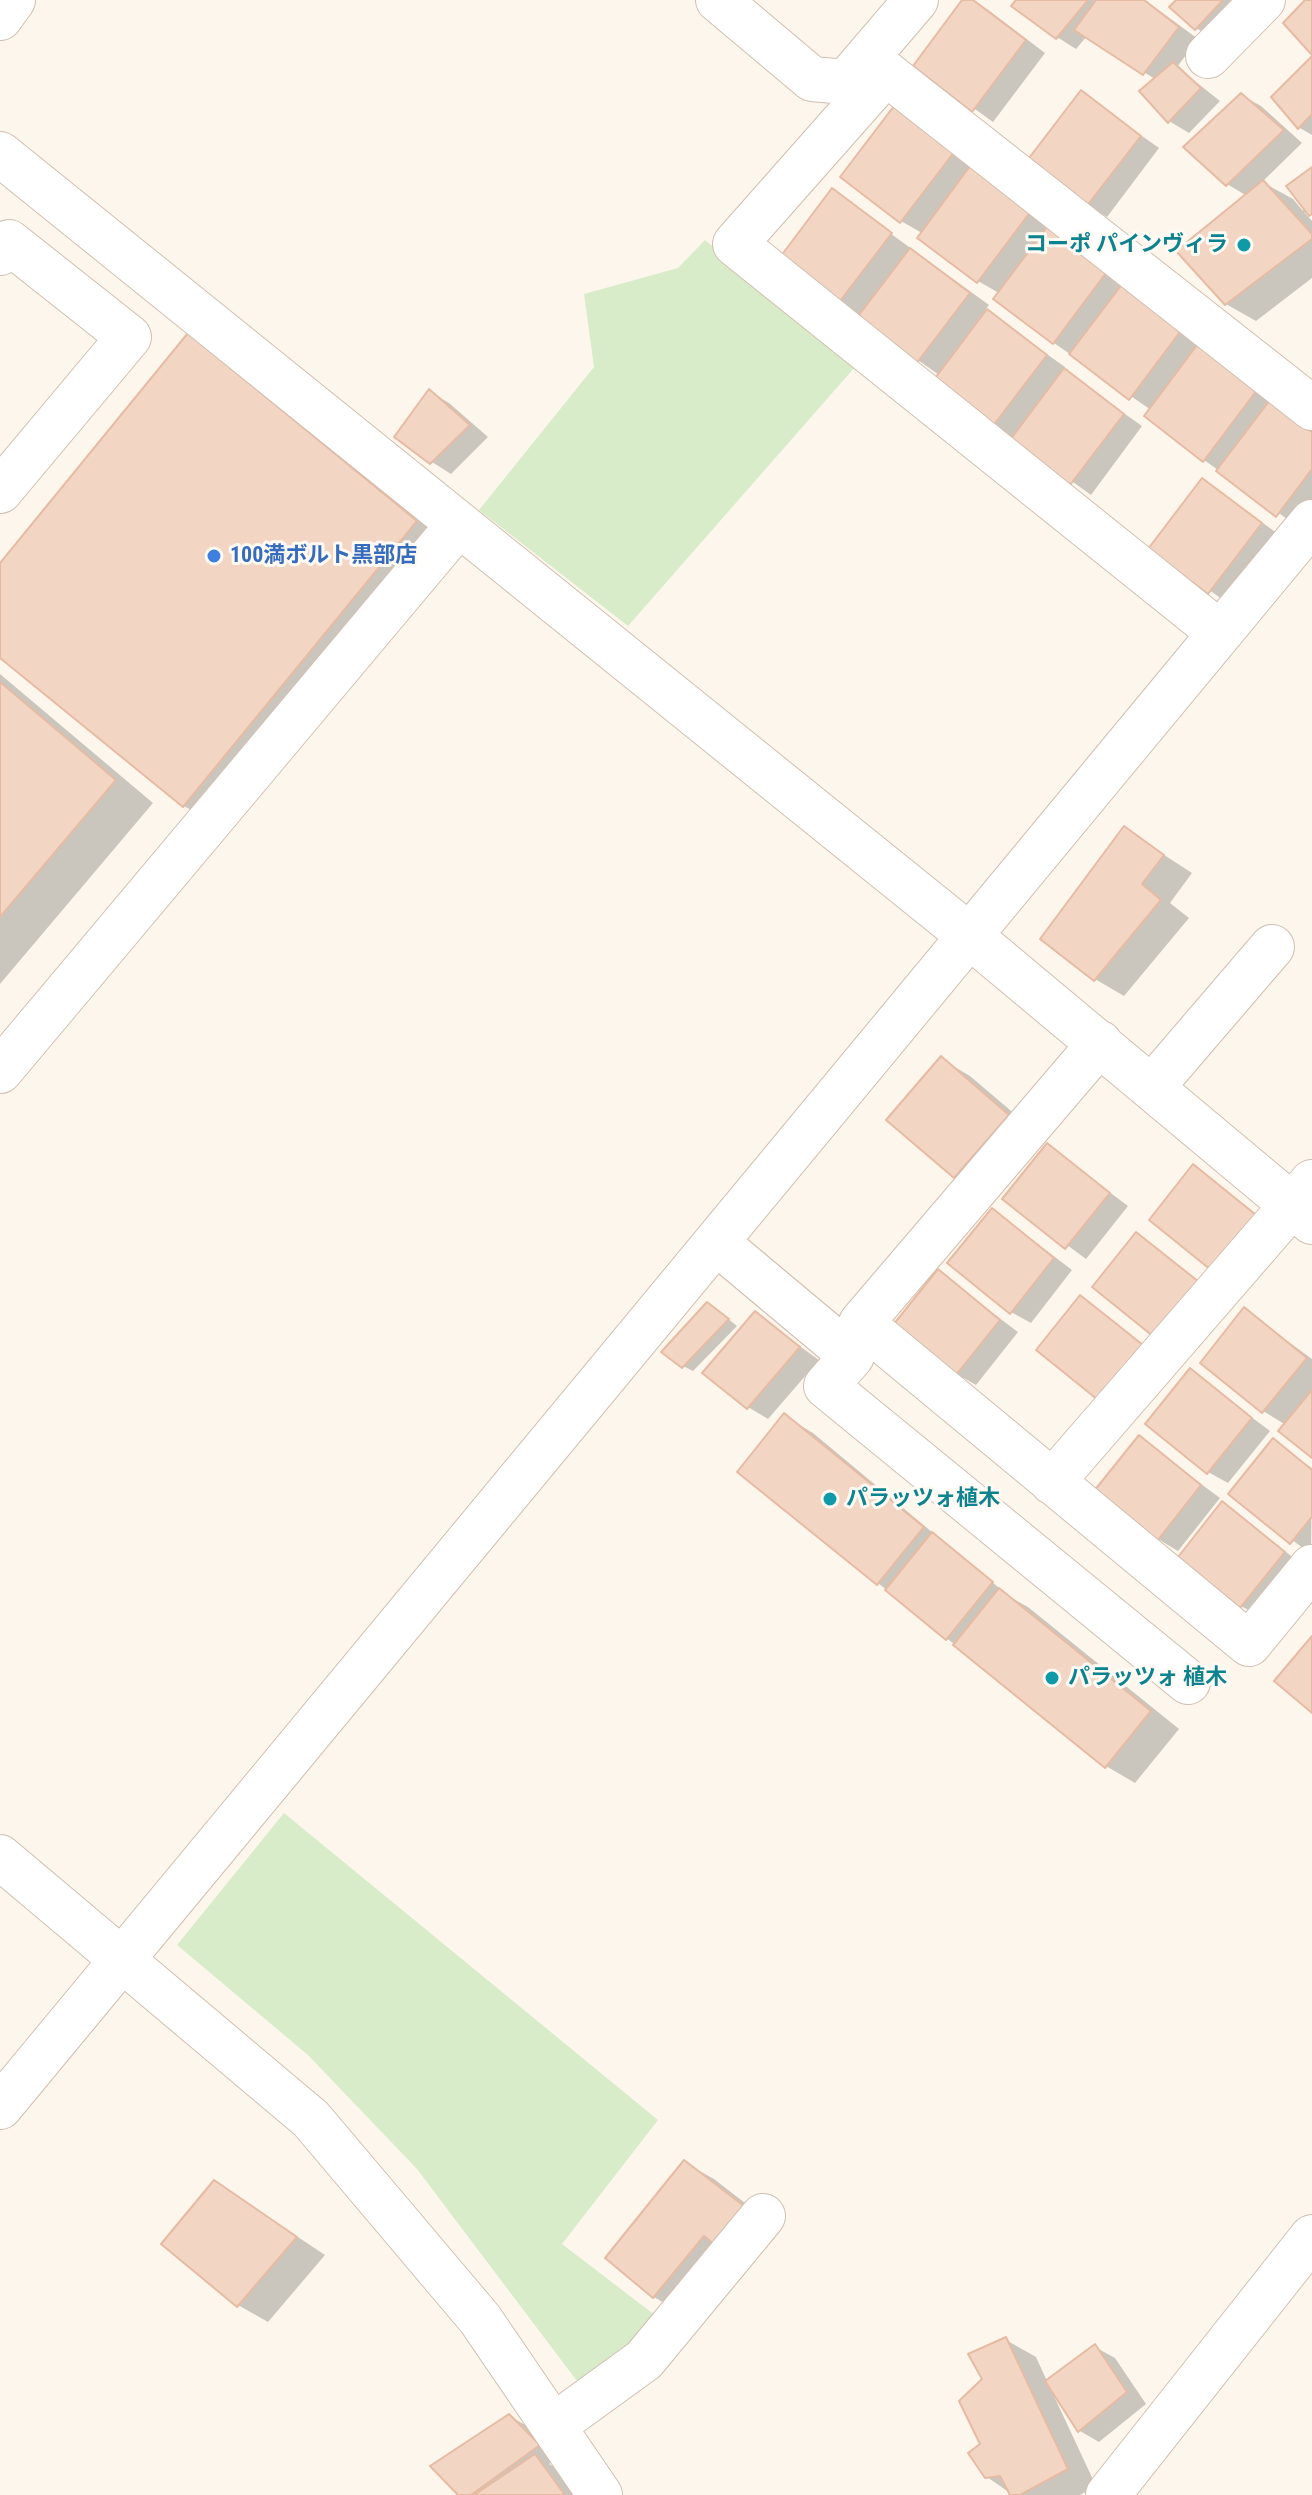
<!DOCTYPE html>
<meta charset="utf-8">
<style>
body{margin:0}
canvas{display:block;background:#fdf6ec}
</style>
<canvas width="1312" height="2495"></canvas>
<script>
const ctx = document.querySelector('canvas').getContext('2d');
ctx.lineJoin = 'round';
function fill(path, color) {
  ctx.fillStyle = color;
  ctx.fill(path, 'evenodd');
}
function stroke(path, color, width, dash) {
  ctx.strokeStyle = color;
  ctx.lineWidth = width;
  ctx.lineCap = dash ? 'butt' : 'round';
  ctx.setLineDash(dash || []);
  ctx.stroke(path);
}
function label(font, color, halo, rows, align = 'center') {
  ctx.font = font + ' "Roboto Condensed","Noto Sans JP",sans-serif';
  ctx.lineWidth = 6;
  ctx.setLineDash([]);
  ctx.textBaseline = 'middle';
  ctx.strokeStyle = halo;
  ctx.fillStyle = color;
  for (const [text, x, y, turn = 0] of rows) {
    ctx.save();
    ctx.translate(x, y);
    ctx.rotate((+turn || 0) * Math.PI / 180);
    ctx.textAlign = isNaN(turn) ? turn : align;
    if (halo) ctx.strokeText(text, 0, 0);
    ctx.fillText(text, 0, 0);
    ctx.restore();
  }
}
fill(new Path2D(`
 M705 240 855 367 628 626 479 510 594 367 584 294 678 268Z
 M284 1813 658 2120 562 2244 660 2319 580 2385 417 2169 308 2055 177 1945Z`), '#d8ecc9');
fill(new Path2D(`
 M965 0 987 9 1045 53 993 122 915 66Z
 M1018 0H1145L1198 39 1177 67 1220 101 1189 133 1169 121 1155 79 1087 36 1076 49 1057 37Z
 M1179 0H1253L1216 40 1196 28Z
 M1312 59V135L1300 128 1274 97Z
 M1081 93 1159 148 1107 217 1087 205Z
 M1241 95 1261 106 1302 143 1262 182 1293 199 1303 211 1312 170V215L1304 212 1312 221V278L1256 321 1226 304 1247 196 1227 184Z
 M895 109 1049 224 1045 229 1067 241 1312 430V506L1297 526 1204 460 1151 410 1054 343 999 293 978 281 922 233 901 221Z
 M832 191 989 305 985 310 1065 367 1063 370 1142 426 1091 495 994 425 939 375 838 303Z
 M226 357 453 544 222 828 184 806 0 655V566Z
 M429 391 449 403 488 437 451 474 432 462Z
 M1203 480 1281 536 1229 604 1151 549Z
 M0 674 153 803 0 984Z
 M1124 829 1192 873 1170 903 1189 918 1124 996 1095 979Z
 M941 1059 970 1076 1037 1133 984 1194 955 1177 889 1120Z
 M1048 1146 1128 1206 1086 1259 1005 1199Z
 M1194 1167 1274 1227 1212 1269Z
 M993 1210 1072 1270 1031 1323 1011 1312Z
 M1137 1234 1217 1295 1175 1347Z
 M938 1272 1018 1332 976 1385 957 1374Z
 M1080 1297 1161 1358 1119 1410Z
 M717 1310 737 1326 693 1371 683 1366Z
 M1245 1310 1312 1359V1455L1286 1425 1263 1411Z
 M755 1314 819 1360 768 1419 748 1407Z
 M1190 1371 1270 1431 1228 1483 1208 1472Z
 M784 1416 813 1433 1010 1597 1028 1607 1179 1729 1135 1783 1106 1766 878 1583Z
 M1139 1438 1220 1498 1178 1551 1158 1539Z
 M1273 1441 1312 1468 1311 1554 1230 1494Z
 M1223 1504 1303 1565 1261 1617 1241 1606Z
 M685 2163 714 2179 776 2227 683 2314 654 2297 607 2258Z
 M215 2182 325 2255 268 2322 238 2305Z
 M1006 2340 1036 2357 1047 2381 1095 2347 1115 2358 1146 2404 1099 2442 1080 2431 1054 2396 1096 2486 1080 2495H1013L987 2477 983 2444 985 2379Z
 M509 2416 529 2427 558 2457 549 2464 565 2473 581 2495H460Z`), '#0003');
const building = new Path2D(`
 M962 0H973L1026 40 972 112 913 66Z
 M1016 0H1088L1056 39 1011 6Z
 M1096 0H1144L1179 27 1143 75 1074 30Z
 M1176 0H1223L1195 30 1169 7Z
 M1305 0H1312V55L1283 23Z
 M1312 56V114L1298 129 1271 97Z
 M1173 62 1201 88 1168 123 1139 91Z
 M1081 90 1141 136 1086 207 1026 162Z
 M1241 93 1284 130 1226 186 1183 147Z
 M894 106 955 151 900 223 840 177Z
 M970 166 1031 211 977 283 917 238Z
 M1312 167V214L1309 216 1286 186Z
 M1263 180 1312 234V239L1225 305 1176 251Z
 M832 188 892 233 837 305 778 260Z
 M1047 227 1106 273 1053 344 993 299Z
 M910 248 970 293 916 364 856 319Z
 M1123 283 1183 328 1129 400 1069 354Z
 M987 309 1047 355 993 426 933 381Z
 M188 333 417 521 183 807 0 658V563Z
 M1197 345 1257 390 1203 462 1144 416Z
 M1064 368 1124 414 1070 485 1010 440Z
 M429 389 470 425 430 464 394 437Z
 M1270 400 1312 432V469L1276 517 1216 471Z
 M1202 478 1262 523 1208 594 1148 549Z
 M0 682 116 780 0 917Z
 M1124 826 1164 855 1142 884 1161 900 1094 981 1040 939Z
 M941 1056 1009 1115 954 1178 886 1120Z
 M1047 1143 1110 1193 1065 1249 1002 1199Z
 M1193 1164 1256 1215 1211 1270 1149 1220Z
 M992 1208 1054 1258 1010 1314 947 1263Z
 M1136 1232 1199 1282 1154 1337 1092 1287Z
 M938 1269 1000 1320 956 1375 893 1325Z
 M1080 1295 1143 1345 1098 1400 1036 1350Z
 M707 1302 729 1319 682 1368 661 1352Z
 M1244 1307 1307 1358 1262 1413 1200 1363Z
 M755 1311 800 1347 747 1409 702 1373Z
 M1190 1368 1252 1418 1207 1474 1145 1424Z
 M1312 1390V1458L1278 1431Z
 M784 1413 924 1527 877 1585 737 1472Z
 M1139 1435 1201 1485 1157 1541 1094 1491Z
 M1273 1438 1312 1470V1517L1290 1544 1228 1494Z
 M1222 1501 1285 1552 1240 1608 1178 1557Z
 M932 1532 993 1582 946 1640 885 1590Z
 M999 1588 1151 1711 1105 1768 953 1645Z
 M1312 1636V1713L1274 1681Z
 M684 2160 748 2209 720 2249 704 2236 653 2298 605 2258Z
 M214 2180 297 2237 237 2307 161 2244Z
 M1006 2337 1068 2469 1020 2495H1010L1000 2476 985 2478 968 2453 980 2444 959 2401 982 2379 968 2354Z
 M1095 2344 1127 2392 1078 2432 1045 2381Z
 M509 2414 540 2445 471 2495H458L430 2466Z
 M535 2454 565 2495H474Z`);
fill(building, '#f3d5c3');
stroke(building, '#e6bba3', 2);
const minor = new Path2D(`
 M718 0 812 79 846 82 916 0
 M0 18 13 0
 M1208 56 1263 0
 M868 59 1312 408
 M886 73 735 244 1220 633
 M0 154 971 937 1312 1222
 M0 253 9 242 129 337 0 491
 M1100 1043 861 1323 1249 1644 1312 1567
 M0 1071 459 524
 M1152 1087 1272 947
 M717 1243 852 1356 826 1386 1188 1682
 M1052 1482 1312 1182
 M0 1857 311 2119 480 2319 600 2495
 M0 2107 1312 522
 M553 2426 644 2360 763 2216
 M1108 2495 1312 2237`);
stroke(minor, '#d1beb0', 46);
stroke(minor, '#fff', 44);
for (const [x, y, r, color] of [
 [1244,245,8,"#0f9aa8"],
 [214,556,8,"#3f7fe0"],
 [830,1499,8,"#0f9aa8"],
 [1052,1678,8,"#0f9aa8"]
]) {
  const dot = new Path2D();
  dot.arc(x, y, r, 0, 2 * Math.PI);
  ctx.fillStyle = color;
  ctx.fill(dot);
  stroke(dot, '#fffaf3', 3);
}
label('bold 22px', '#0d838f', '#fffaf3', [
 ["コーポ パインヴィラ",1228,245,"right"],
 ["パラッツォ植木",846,1499],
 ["パラッツォ 植木",1068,1678]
], 'left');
label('bold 22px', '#366cbe', '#fffaf3', [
 ["100満ボルト黒部店",230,556]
], 'left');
</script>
